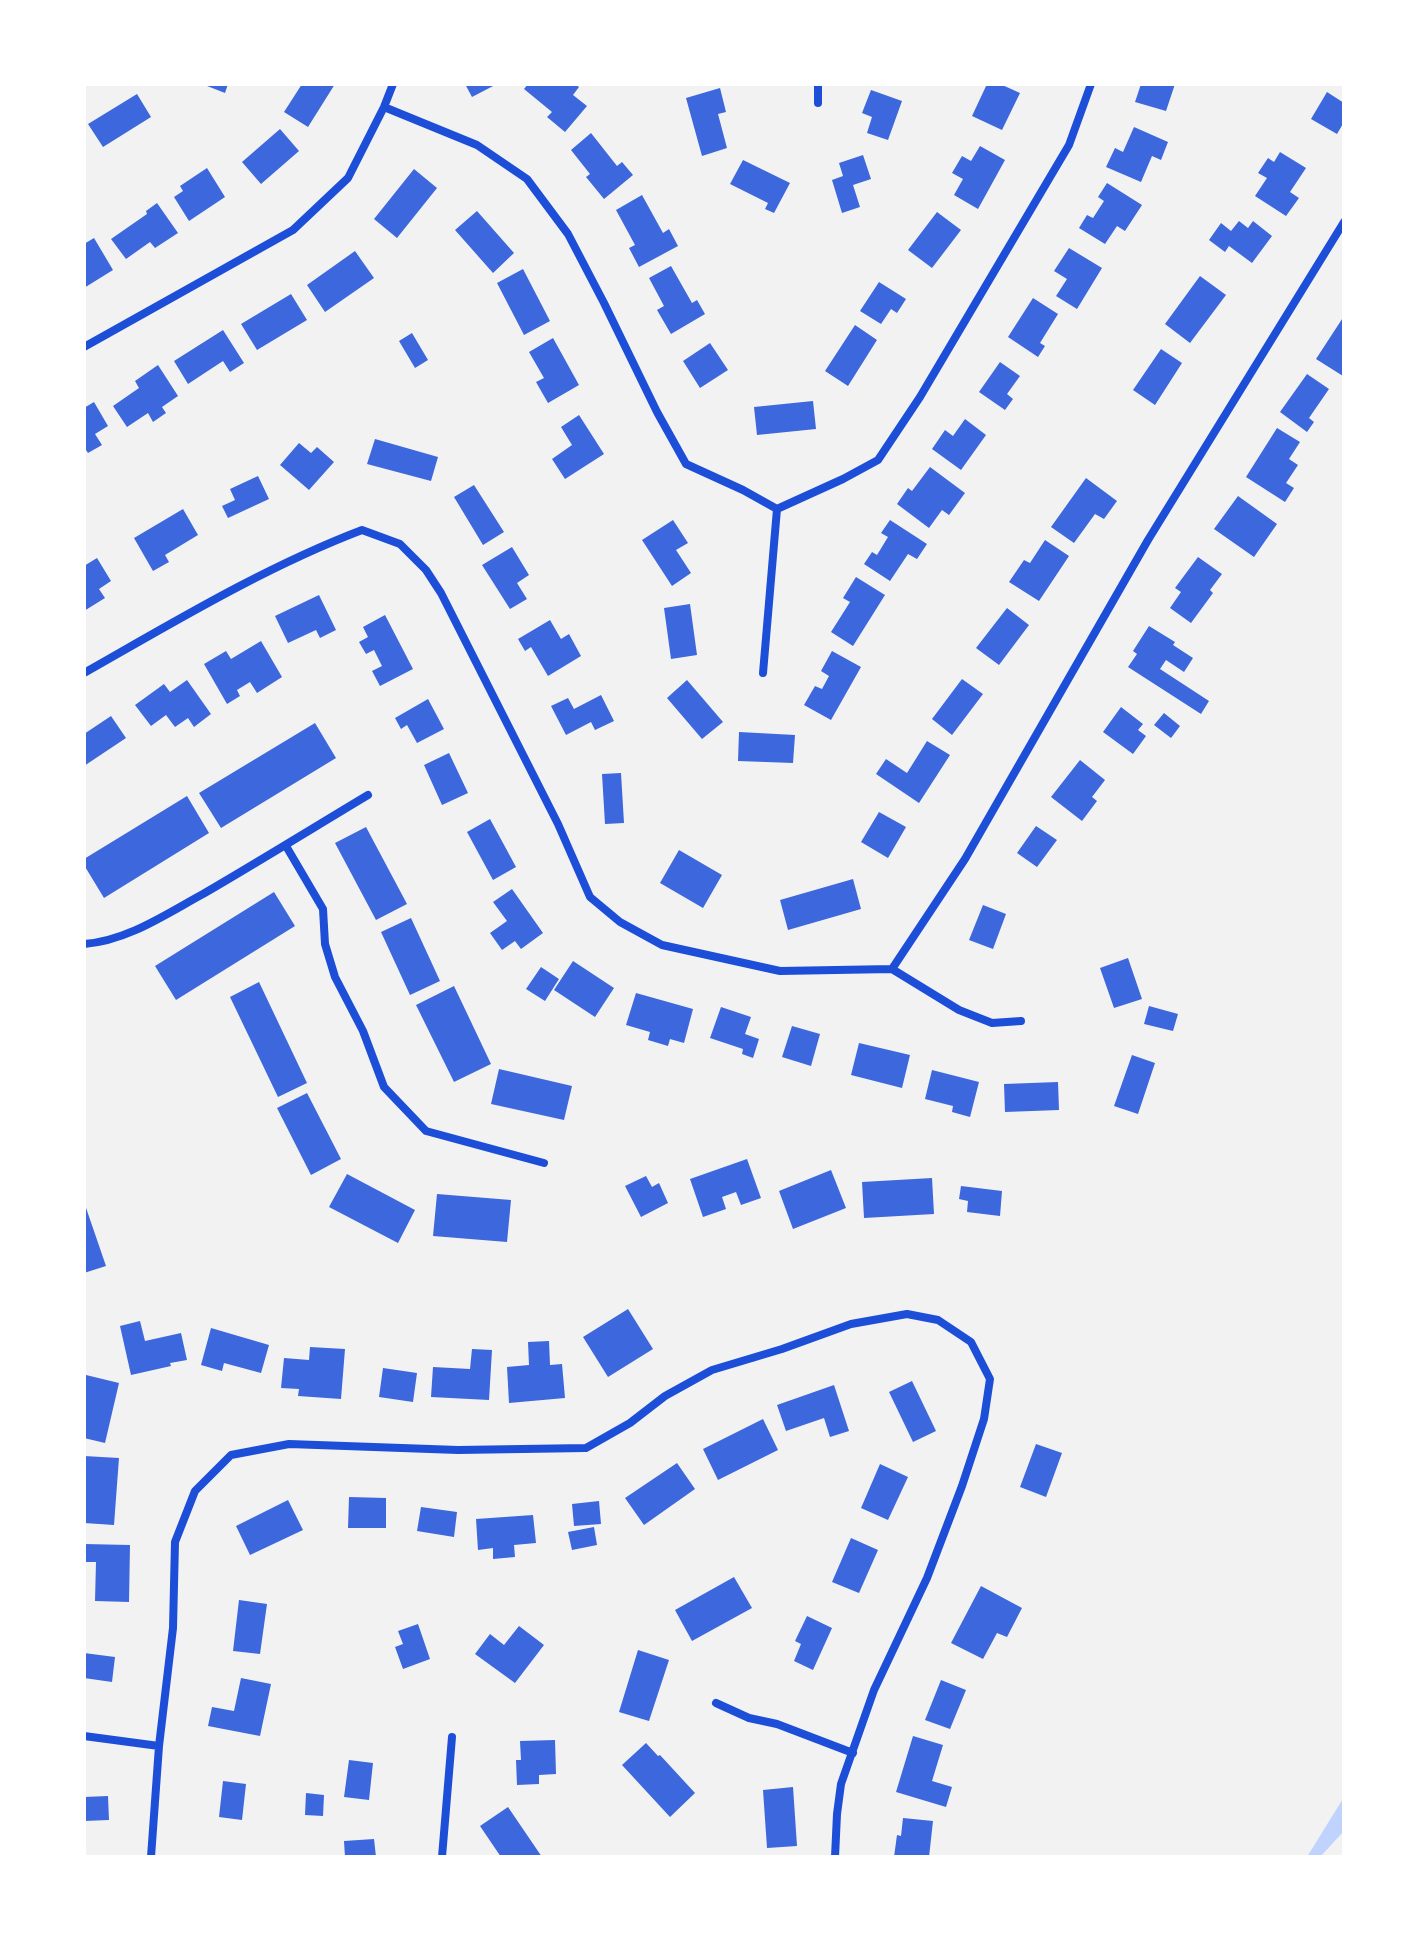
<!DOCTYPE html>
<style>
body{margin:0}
#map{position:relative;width:1428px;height:1941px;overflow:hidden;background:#f2f2f2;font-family:Georgia,serif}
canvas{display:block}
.frame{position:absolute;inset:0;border:86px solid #fff;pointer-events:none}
</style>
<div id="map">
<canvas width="1428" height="1941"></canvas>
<div class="frame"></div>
</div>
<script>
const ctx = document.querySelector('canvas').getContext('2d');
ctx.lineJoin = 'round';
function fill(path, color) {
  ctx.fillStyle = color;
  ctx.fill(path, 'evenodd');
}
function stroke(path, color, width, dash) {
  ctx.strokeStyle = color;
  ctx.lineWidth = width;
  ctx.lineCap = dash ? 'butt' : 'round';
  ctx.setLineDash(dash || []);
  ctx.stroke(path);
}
fill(new Path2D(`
 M1344 1797V1831L1320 1857H1307Z`), '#bfd3fe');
fill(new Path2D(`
 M202 84H228L225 93Z
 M302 84H335L308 127 284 112Z
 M465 84H497L472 97Z
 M528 84H575L579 87 573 95 587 106 565 132 547 117 552 112 524 89Z
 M987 84H1000L1020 93 1002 130 972 116Z
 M1141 84H1175L1166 111 1135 102Z
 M720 88 726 112 718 114 727 148 702 156 686 98Z
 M871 90 902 101 888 140 867 133 872 117 862 113Z
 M1327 92 1344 103V122L1337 134 1311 119Z
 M137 94 151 117 103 147 88 124Z
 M1134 127 1168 142 1161 160 1152 156 1141 182 1106 167 1115 148 1123 152Z
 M280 129 299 151 261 184 242 162Z
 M591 133 617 166 622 162 633 175 604 199 586 177 590 174 571 150Z
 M980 146 1005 160 978 209 954 195 963 179 952 173 962 156 971 161Z
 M1280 152 1306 168 1290 192 1299 198 1286 216 1255 196 1267 178 1258 173 1268 158 1274 162Z
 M863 155 871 179 853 185 860 207 842 213 832 180 843 176 839 163Z
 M743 160 790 183 774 213 765 209 768 203 730 184Z
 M207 168 225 197 189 221 174 197 183 191 180 186Z
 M414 169 437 188 397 238 374 219Z
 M1107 183 1142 205 1125 231 1117 226 1105 244 1079 228 1087 215 1093 218 1104 201 1098 197Z
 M642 195 663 233 669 229 678 246 639 267 629 248 635 245 616 210Z
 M157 203 178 233 155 248 150 242 126 259 111 239 147 214 146 211Z
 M477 211 514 253 493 273 455 230Z
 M937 212 961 230 932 268 908 250Z
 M1239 221 1248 228 1253 221 1272 236 1252 263 1229 246 1225 252 1209 240 1221 223 1231 231Z
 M94 238 113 270 84 288V256L86 255 84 244Z
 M1069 248 1102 268 1077 309 1056 296 1067 279 1054 271Z
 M355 251 374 278 325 312 307 285Z
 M671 266 692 303 697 300 705 314 671 334 657 310 664 306 649 278Z
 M523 269 550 321 524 335 497 283Z
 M1200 276 1226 295 1190 343 1165 324Z
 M879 282 906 299 897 313 891 309 881 324 860 311Z
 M291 294 307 320 257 350 241 324Z
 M1033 298 1058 314 1040 343 1045 346 1038 357 1008 337Z
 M1344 316V374L1343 376 1316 359Z
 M855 325 877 340 848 386 825 371Z
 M223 330 244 363 230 372 223 361 188 384 174 361Z
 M412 333 428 360 415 368 399 341Z
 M553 338 579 385 548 403 536 382 544 378 529 352Z
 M710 343 728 370 700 388 683 361Z
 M1161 349 1182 363 1155 405 1133 390Z
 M1000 362 1020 376 1007 394 1013 399 1005 410 979 392Z
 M158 365 178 396 162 407 166 413 153 422 148 413 127 427 113 406 139 388 135 381Z
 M1307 374 1329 389 1309 418 1314 422 1307 432 1280 412Z
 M813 401 816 429 757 435 754 407Z
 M94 402 108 426 95 434 102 445 88 453 84 447V408Z
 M579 415 604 454 565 479 552 459 572 445 561 427Z
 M965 419 986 435 961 470 932 449 945 430 953 436Z
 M1277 428 1300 442 1289 459 1298 465 1286 483 1294 488 1285 502 1246 477Z
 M375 439 438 457 431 481 367 464Z
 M299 443 311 453 317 447 334 462 309 490 280 465Z
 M930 467 965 493 949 515 942 510 929 528 897 504 908 488 912 491Z
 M258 476 269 499 228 518 222 506 235 500 230 489Z
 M1086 478 1117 501 1104 519 1095 514 1074 543 1051 527Z
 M474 485 504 532 483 545 454 497Z
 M1238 496 1277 524 1254 557 1214 529Z
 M183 509 198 535 165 555 169 562 153 571 134 538Z
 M673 520 688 543 676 550 691 573 672 586 642 540Z
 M890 520 927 544 917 559 908 554 890 581 864 564 872 552 877 555 888 537 881 533Z
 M1045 540 1069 556 1039 601 1009 582 1024 560 1030 563Z
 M512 547 529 575 517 583 527 599 510 609 482 565Z
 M1198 557 1222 574 1210 590 1213 593 1191 623 1170 608 1181 592 1175 588Z
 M97 558 111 581 99 589 105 598 84 611V566Z
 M856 577 885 595 853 646 831 632 850 602 843 598Z
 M319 595 336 630 320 638 316 630 288 643 275 616Z
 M690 604 697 655 671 659 664 608Z
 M1007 608 1029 625 999 665 976 648Z
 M385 615 413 669 380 686 372 671 382 666 374 650 366 654 359 642 368 637 363 627Z
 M550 620 561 639 569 634 581 656 548 676 531 647 525 651 518 639Z
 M1149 626 1175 642 1173 645 1193 658 1184 672 1166 660 1160 669 1209 701 1201 714 1128 667 1137 654 1133 651Z
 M261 641 282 677 257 693 250 682 237 690 240 696 227 704 204 664 226 651 231 659Z
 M832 651 861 667 831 720 804 705 815 686 822 689 829 676 821 671Z
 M962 679 983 694 952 735 932 719Z
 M187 680 211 714 194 727 188 718 175 727 166 715 151 726 135 705 164 684 170 692Z
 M687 680 723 722 702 739 667 698Z
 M601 695 614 721 595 730 591 722 566 735 551 706 568 698 574 709Z
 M428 699 444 729 417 743 407 725 401 729 395 718Z
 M1121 707 1143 724 1138 730 1146 736 1133 754 1103 732Z
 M1164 713 1180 726 1171 738 1154 725Z
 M111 716 126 738 84 766V734Z
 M315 723 336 758 221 828 199 793Z
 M739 732 795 735 793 763 738 761Z
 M927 741 950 755 919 803 876 774 886 759 907 773Z
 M449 753 468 793 442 805 424 765Z
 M1080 760 1105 780 1092 797 1097 801 1082 821 1051 797Z
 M621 773 624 823 605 824 602 774Z
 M187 796 209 833 104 898 84 865V859Z
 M879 812 906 827 888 858 861 842Z
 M490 819 516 867 493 880 467 832Z
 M1036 826 1057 840 1037 867 1017 853Z
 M366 827 407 904 376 920 335 843Z
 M679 850 722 875 703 908 660 883Z
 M853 879 861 909 788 930 780 900Z
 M512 889 543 933 521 949 515 941 502 950 490 933 507 921 493 902Z
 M274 892 295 926 176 1000 155 966Z
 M983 905 1006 914 993 949 969 940Z
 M411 918 440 981 410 995 381 932Z
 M1128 958 1142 999 1114 1008 1100 968Z
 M573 961 614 988 595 1017 554 990Z
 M541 967 559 979 545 1001 526 989Z
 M259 982 307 1083 278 1097 230 997Z
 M454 986 491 1064 454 1082 416 1005Z
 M636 993 693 1009 684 1043 670 1039 668 1046 648 1040 650 1032 626 1025Z
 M1149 1006 1178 1014 1173 1031 1144 1024Z
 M721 1007 751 1017 745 1034 759 1039 753 1058 742 1054 743 1049 710 1038Z
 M792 1026 820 1034 811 1066 782 1057Z
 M859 1043 910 1055 902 1088 851 1075Z
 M1132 1055 1155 1063 1138 1114 1114 1106Z
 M499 1069 572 1086 564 1120 491 1104Z
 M932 1070 979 1082 970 1117 952 1112 953 1106 925 1099Z
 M1058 1082 1059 1110 1005 1112 1004 1084Z
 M307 1093 341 1159 311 1175 277 1108Z
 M747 1159 761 1198 741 1205 736 1192 722 1197 726 1209 703 1217 690 1179Z
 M831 1170 846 1208 793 1229 779 1191Z
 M347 1174 415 1210 398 1243 329 1207Z
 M646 1176 652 1187 659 1183 668 1203 641 1217 625 1186Z
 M932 1178 934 1214 864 1218 862 1182Z
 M961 1186 1002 1191 1000 1216 967 1212 968 1201 959 1199Z
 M437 1194 511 1200 507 1242 433 1236Z
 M84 1202 106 1266 84 1273Z
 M628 1309 653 1349 608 1377 583 1337Z
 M140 1321 145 1341 181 1333 187 1360 170 1363 171 1366 131 1375 120 1326Z
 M211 1328 269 1345 261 1373 224 1363 222 1371 201 1365Z
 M549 1341 550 1365 562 1364 565 1398 509 1403 507 1367 529 1365 528 1342Z
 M310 1347 345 1349 341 1399 298 1396 299 1389 281 1388 284 1358 309 1360Z
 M472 1349 492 1350 489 1400 431 1397 433 1367 470 1369Z
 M383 1368 417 1373 413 1402 379 1397Z
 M86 1375 119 1383 105 1443 84 1438V1383Z
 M912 1381 936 1431 913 1442 889 1392Z
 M834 1385 849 1431 830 1437 824 1418 786 1431 777 1405Z
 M763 1419 778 1450 718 1480 703 1449Z
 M1036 1444 1062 1453 1046 1497 1020 1487Z
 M84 1456 119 1458 114 1525 84 1523Z
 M677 1463 695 1489 644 1525 625 1498Z
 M880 1464 908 1477 888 1520 861 1508Z
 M349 1497 386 1498V1528H348Z
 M288 1500 303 1530 250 1555 236 1526Z
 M599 1501 601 1524 574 1526 572 1504Z
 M421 1507 457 1512 454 1537 417 1531Z
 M533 1515 536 1543 514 1545 515 1557 493 1559V1548L478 1550 476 1519Z
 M594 1527 597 1545 572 1550 568 1532Z
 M851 1538 878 1550 859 1593 832 1582Z
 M84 1544 130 1545 129 1602 95 1601 96 1562H84Z
 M734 1577 752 1608 692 1641 675 1610Z
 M981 1586 1022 1608 1007 1637 997 1633 983 1659 951 1643Z
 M239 1600 267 1604 260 1654 233 1651Z
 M807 1616 832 1628 813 1670 794 1661 801 1644 795 1641Z
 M418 1624 430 1659 403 1669 395 1647 403 1644 398 1631Z
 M519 1626 544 1645 515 1683 475 1654 490 1634 504 1645Z
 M638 1650 669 1660 649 1721 619 1712Z
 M84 1653 115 1657 112 1682 84 1678Z
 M241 1678 271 1684 260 1736 208 1726 212 1707 234 1711Z
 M941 1680 966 1690 950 1729 925 1720Z
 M913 1736 943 1745 932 1781 952 1787 946 1807 896 1792Z
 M555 1740 556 1774 539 1775V1784L517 1785 516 1760H521L520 1741Z
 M646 1743 658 1756 660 1755 695 1793 670 1817 622 1765Z
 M349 1760 373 1763 369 1800 344 1797Z
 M223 1781 246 1784 242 1820 219 1817Z
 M793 1787 797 1846 767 1848 763 1790Z
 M306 1793 324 1795 323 1816 305 1815Z
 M108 1796 109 1820 84 1821V1797Z
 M508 1807 542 1857H501L480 1826Z
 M903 1818 933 1821 929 1857H894L897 1835 901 1836Z
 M374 1839 376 1857H345L344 1841Z`), '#3d67dc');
stroke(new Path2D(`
 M818 103V84
 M384 107 477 145 527 179 568 234 604 303 657 412 686 464 743 490 777 509
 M84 347 293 230 348 178 384 107 393 84
 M777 509 843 479 878 460 920 397 1069 145 1091 84
 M84 673C174 622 265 567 362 530L400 544 426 570 441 593 558 824 590 897 620 922 662 945 780 971 892 969 965 859 1148 540 1344 222
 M763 673 777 509
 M286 846 323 909 325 944 335 977 363 1031 384 1087 426 1131 544 1163
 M84 944C127 941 166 914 203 894 258 862 313 828 368 795
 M892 969 959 1010 992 1023 1021 1021
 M716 1703 749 1718 777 1724 853 1753
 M84 1736 159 1746
 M151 1857 159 1746 173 1628 175 1542 195 1491 231 1455 289 1444 458 1450 586 1448 630 1423 665 1396 712 1370 782 1349 851 1324 907 1314 938 1320 971 1342 990 1379 984 1419 962 1486 927 1578 874 1690 841 1784 837 1814 835 1857
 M442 1857 452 1737`), '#1d4ed8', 8);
</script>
